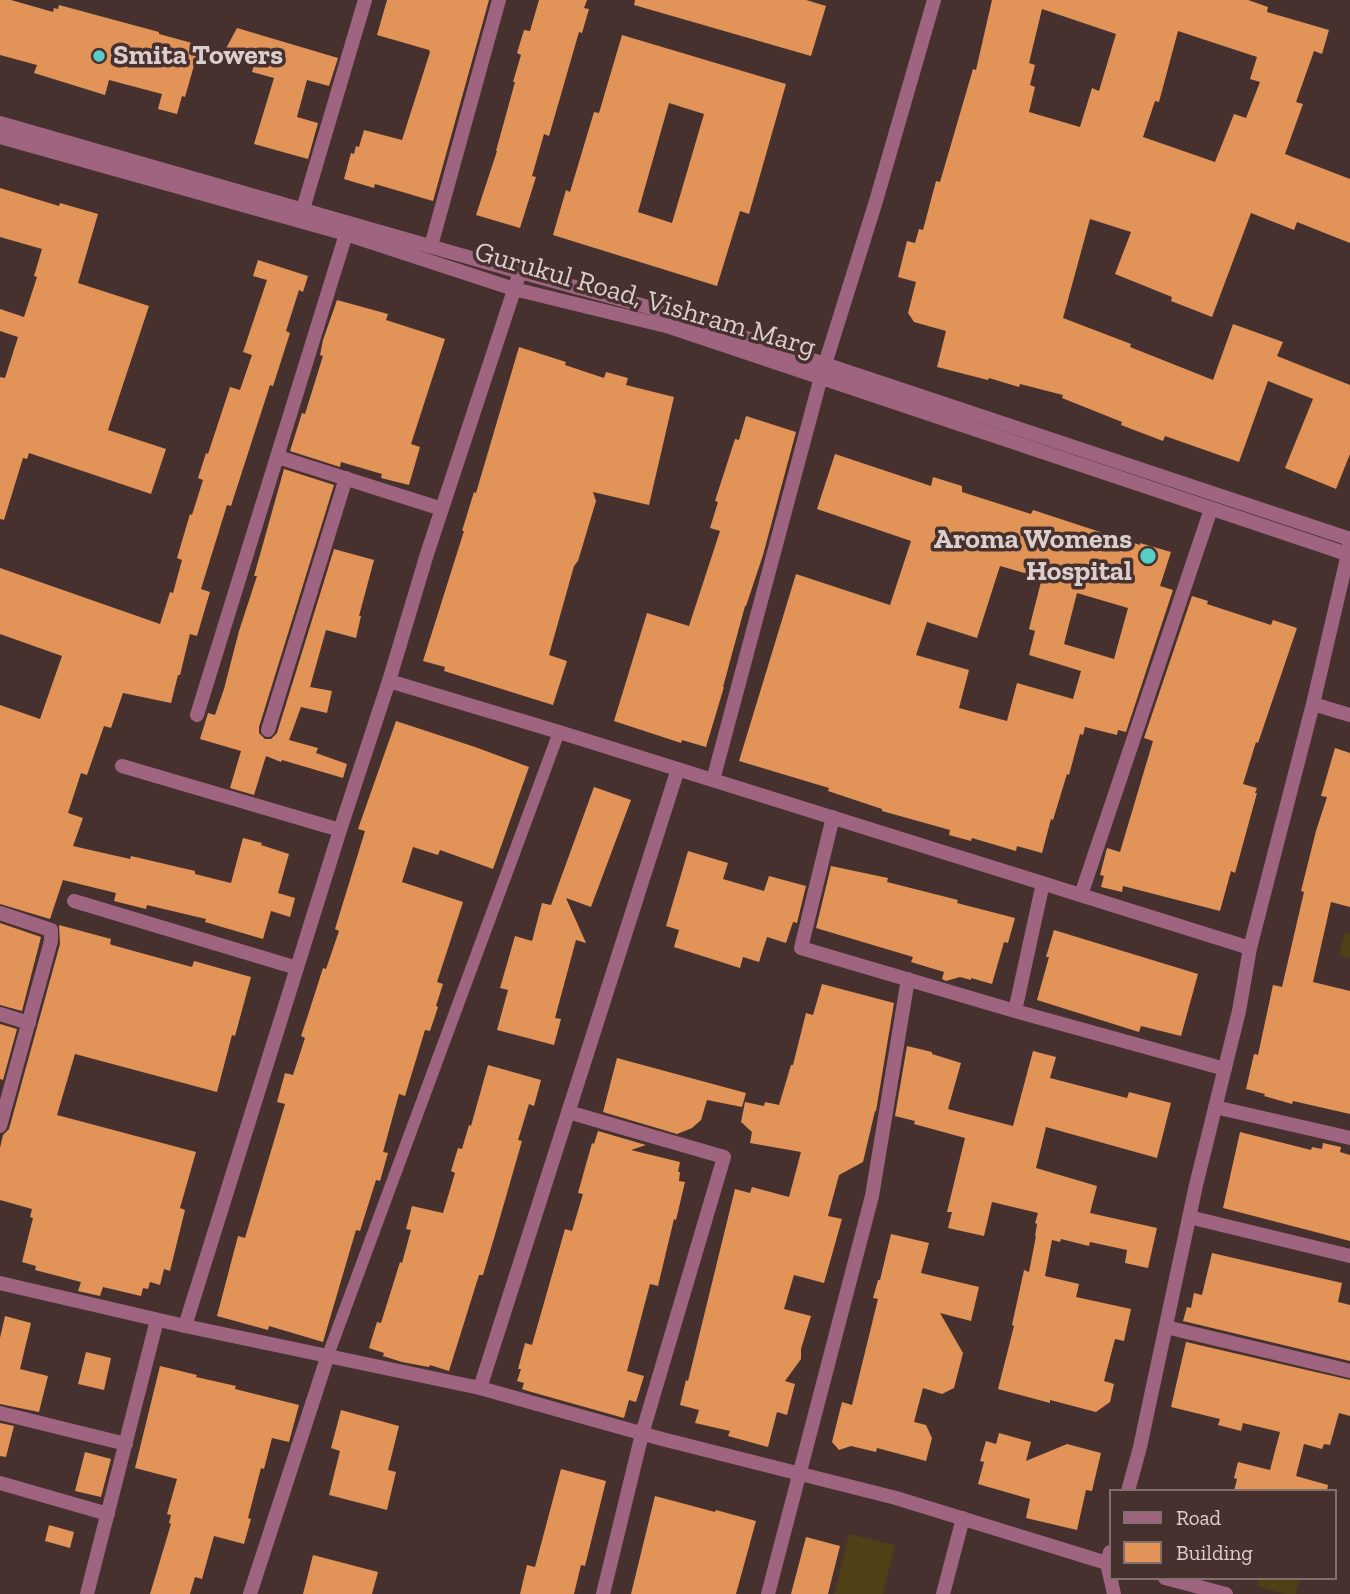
<!DOCTYPE html>
<style>
body{margin:0}
#map{position:relative;width:1350px;height:1594px;overflow:hidden;background:#47312f;font-family:"Zilla Slab",serif}
canvas{display:block}
.legend{position:absolute;left:1109px;top:1489px;width:228px;height:91px;box-sizing:border-box;background:#47312f;border:2px solid #83706e;margin:0;padding:9px 12px;list-style:none;font-size:21px;color:#dccecc}
.legend li{display:flex;align-items:center;gap:14px;height:35px}
.legend b{width:35px;border:2px solid #83706e}
</style>
<div id="map">
<canvas width="1350" height="1594"></canvas>
<ul class="legend">
<li><b style="height:9px;background:#9f6580"></b>Road</li>
<li><b style="height:19px;background:#e29458"></b>Building</li>
</ul>
</div>
<script>
const ctx = document.querySelector('canvas').getContext('2d');
ctx.lineJoin = 'round';
function fill(path, color) {
  ctx.fillStyle = color;
  ctx.fill(path, 'evenodd');
}
function stroke(path, color, width, dash) {
  ctx.strokeStyle = color;
  ctx.lineWidth = width;
  ctx.lineCap = dash ? 'butt' : 'round';
  ctx.setLineDash(dash || []);
  ctx.stroke(path);
}
function label(font, color, halo, rows, align = 'center') {
  ctx.font = font + ' "Zilla Slab",serif';
  ctx.lineWidth = 7;
  ctx.setLineDash([]);
  ctx.textBaseline = 'middle';
  ctx.strokeStyle = halo;
  ctx.fillStyle = color;
  for (const [text, x, y, turn = 0] of rows) {
    ctx.save();
    ctx.translate(x, y);
    ctx.rotate((+turn || 0) * Math.PI / 180);
    ctx.textAlign = isNaN(turn) ? turn : align;
    if (halo) ctx.strokeText(text, 0, 0);
    ctx.fillText(text, 0, 0);
    ctx.restore();
  }
}
fill(new Path2D(`
 M1345 933 1350 934V958L1339 956Z
 M849 1534 895 1545 883 1594H834Z
 M1260 1578H1300L1296 1594H1285L1257 1586Z`), '#504015');
fill(new Path2D(`
 M0 0H11L53 12 54 8 58 9 59 5 159 32V34L192 43 191 47 199 48 185 97 182 96 177 114 158 109 162 94 109 80 105 95 34 73 37 65 0 55Z
 M387 0H489L433 201 375 184 374 188 344 179 351 153 354 154 356 146 359 147 364 130 402 140 430 52 429 50 377 35Z
 M539 0H587L584 8 589 9 582 33 579 32 549 136 544 134 532 176 536 177 520 228 476 215 497 151H496L515 82H513L521 55 517 53 524 30 530 31Z
 M635 0H806L826 6 811 56 634 5Z
 M992 0H1248L1268 7 1267 12 1329 30 1322 54 1314 51 1296 102 1303 104 1285 154 1350 179V243L1297 222 1294 230 1251 213 1212 317 1171 301 1172 297 1115 274 1131 232 1090 219 1063 318 1131 344 1130 347 1213 380 1233 324 1283 342 1277 356 1350 385V454L1336 489 1285 468 1313 399 1268 381 1239 462 1165 436 1163 441 1121 425 1122 422 1062 398 1063 395 1020 384 1019 387 989 378 988 380 937 367 946 331 914 322 908 313 916 282 898 277 907 241 915 243 919 229 923 230 936 181 940 182 973 69 976 70ZM1042 9 1116 34 1099 91 1092 88 1080 127 1029 112 1035 87 1030 85 1035 65 1029 63ZM1178 31 1257 57 1250 79 1260 82 1246 118 1234 114 1215 162 1143 137 1155 101 1159 102Z
 M237 28 338 58 329 86 307 80 297 117 318 123 308 159 254 144 274 78 252 72 254 65 222 56Z
 M622 35 786 84 749 214 740 211 717 286 553 235 566 190 570 192 594 112 599 113ZM669 103 704 114 672 223 638 212Z
 M0 188 59 206 60 203 98 214 78 283 149 306 108 430 166 449 151 494 29 453 27 459 23 458 4 520 0 519V377L5 378 18 337 0 331V309L24 317 37 277 34 276 42 249 0 237Z
 M258 260 308 276 303 292 299 290 286 331 290 333 273 386 270 385 231 506 227 505 201 589 210 592 197 636 190 634 180 675H178L171 703 123 693 111 728 104 726 87 775 81 773 68 813 83 818 73 846 130 859 131 856 195 871V874L231 883 243 838 262 843 261 845 289 854 278 893 295 898 290 917 271 911 263 939 205 922 206 919 147 905 146 909 114 901 116 893 63 880 50 919 0 904V705L40 719 62 656 0 634V568L160 624 170 592 173 593 182 560 177 558 190 514 192 515 203 480 198 478 206 453 208 454 230 387 240 390 252 355 243 352 267 280 253 276Z
 M337 300 388 314 386 320 445 339 411 444 420 447 409 485 381 478 382 474 341 462 340 467 290 451 302 413 305 414 323 356 320 355 323 340Z
 M519 347 566 362 565 365 604 378 606 372 628 378 626 385 674 397 649 505 593 492 596 501 578 561 574 566 549 655 567 661 553 705 444 671 445 667 423 661 464 531H462L474 492 476 493Z
 M746 416 796 432 763 555 746 606H745L723 687H724L706 747 682 740 681 743 614 721 647 613 689 626 720 531 710 528 718 502 715 501 735 439 739 440Z
 M835 454 931 486 933 477 962 486V492L1031 514 1033 510 1140 545V543L1171 552 1160 586 1173 590 1126 732 1118 730 1117 735 1085 727 1083 735 1080 734 1069 775 1067 774 1053 820 1051 819 1042 853 1017 846 1016 851 972 838 971 841 949 835 950 830 882 811V809L828 791 829 788 739 761 796 574 890 605 911 541 817 509ZM1000 566 1042 578 1029 629 1035 631 1029 655 1081 671 1073 699 1017 683 1007 721 959 708 969 670 916 655 927 622 977 638ZM1077 593 1128 608 1114 659 1064 644Z
 M284 469 334 485 259 727V733L265 739H271L277 733 334 549 374 560 359 616H361L356 638 326 630 310 687 332 691 327 713 301 707 289 740 318 748 316 753 347 764 343 778 282 760 281 762 266 756 254 795 230 788 241 751 200 739 208 713 215 715 224 689 239 631 257 576H254Z
 M1192 596 1208 601 1207 604 1271 625 1273 620 1297 628 1258 743 1256 742 1243 784 1257 788 1255 793H1257L1235 873 1231 871 1220 911 1123 886 1122 892 1101 887 1104 876 1100 875 1107 848 1120 852 1153 741 1144 738Z
 M396 721 475 747 529 767 493 869 440 850 438 855 413 847 402 882 463 902 437 982 443 984 436 1006 438 1007 430 1031 425 1030 405 1096 399 1094 383 1152 388 1153 380 1181 376 1180 360 1231 356 1230 323 1342 269 1326 268 1330 217 1316 238 1236 245 1238 285 1104 277 1102 285 1073 293 1075 305 1038 301 1036 308 1015 323 968 326 969 339 931 335 929 365 831 358 829Z
 M1335 748 1350 753V907L1331 902 1313 982 1350 991V1114L1293 1101 1292 1104 1264 1096 1265 1094 1246 1089 1254 1054 1258 1055 1273 985 1282 987 1304 892 1301 891 1316 831 1327 797 1321 796Z
 M594 787 631 800 591 907 566 898 586 943 576 940 555 1018 561 1019 554 1045 497 1030 508 990 500 988 515 936 532 941 542 903 551 905Z
 M688 851 728 863 723 879 764 891 769 876 806 886 797 923 793 922 786 943 767 937 759 962 743 957 740 968 674 947 679 930 666 926Z
 M831 866 888 878 887 882 958 900 957 903 1015 918 1008 943 1004 942 992 984 971 978V980L960 977 946 981 942 979 944 972 911 962 913 957 816 928Z
 M0 923 41 937 22 1011 0 1005Z
 M59 925 111 939 110 944 112 945 192 967 194 961 251 977 235 1036 232 1035 217 1092 75 1054 57 1115 196 1152 180 1208 185 1210 170 1271 164 1269 160 1285 150 1282 148 1289 143 1288 141 1296 103 1287 100 1296 78 1291 81 1282 35 1270 36 1266 22 1262 33 1218 30 1217 32 1209 0 1200V1148L3 1135 9 1129 60 944Z
 M1054 930 1198 974 1181 1036 1141 1026 1139 1032 1037 1000 1049 957H1046Z
 M822 984 894 1003 876 1111H875L863 1162 839 1175 828 1216 842 1219 824 1283 794 1275 784 1309 811 1316 801 1349V1359L785 1381 795 1384 787 1415 777 1412 768 1447 728 1436 730 1431 695 1423 699 1410 680 1405 686 1380 688 1381 735 1189 750 1193 752 1187 789 1197 801 1152 750 1143 752 1132 741 1122 745 1102 764 1106 765 1102 779 1105 791 1065H793L806 1013 813 1015Z
 M0 1024 17 1029 3 1080 0 1079Z
 M907 1046 932 1052V1054L961 1063 948 1109 1013 1126 1033 1051 1056 1057 1050 1078 1127 1098 1129 1092 1171 1103 1157 1158 1046 1127 1036 1168 1097 1186 1090 1213 1157 1228 1148 1268 1125 1263 1127 1250 1090 1242 1089 1246 1061 1239 1060 1242 1052 1240 1045 1276 1079 1284 1076 1297 1131 1309 1124 1341 1115 1339 1104 1381 1114 1384 1110 1402 1096 1412 1050 1400V1403L998 1389 1014 1326 1012 1325 1024 1270 1029 1272 1036 1236H1035L1037 1224 1035 1223 1038 1213 992 1202 984 1236 948 1228 952 1212H947L965 1138 914 1124 915 1121 895 1116Z
 M617 1058 746 1093 742 1107 707 1100 701 1120 692 1128 677 1134 603 1112Z
 M488 1065 541 1080 534 1106 529 1104 518 1140 522 1141 497 1228 483 1275H479L449 1371 430 1365 429 1367 402 1362 383 1356 384 1353 369 1348 377 1322 381 1323 400 1262 402 1263 411 1230 406 1229 412 1206 443 1213 455 1173 451 1171 458 1148 462 1149 469 1125 471 1126Z
 M598 1131 646 1145 631 1150 680 1162 678 1172H680L679 1181 685 1182 676 1220 674 1219 658 1286 650 1284 627 1371 644 1376 636 1402 629 1400 624 1418 528 1391 522 1389 524 1383 517 1381 521 1369H518L525 1343 532 1345 565 1229 572 1231 583 1194 578 1193 592 1143 594 1144Z
 M1240 1132 1311 1150 1312 1147 1322 1149 1323 1143 1341 1147 1340 1152 1350 1155V1241L1223 1208Z
 M891 1234 929 1243 921 1273 979 1287 971 1321 940 1313 963 1353 954 1388 942 1394 923 1388 914 1422 926 1425 932 1438 926 1461 877 1448 876 1452 851 1446 839 1450 832 1442 842 1402 852 1405 878 1299 873 1298 878 1280H880Z
 M1212 1253 1342 1283 1338 1302 1350 1305V1361L1183 1321 1187 1307 1191 1308 1194 1293 1202 1295Z
 M5 1316 31 1323 20 1369 48 1376 39 1412 0 1404V1338Z
 M1186 1342 1350 1380V1416L1339 1413 1330 1445 1324 1444 1322 1449 1304 1444 1296 1476 1328 1485 1327 1491H1234L1237 1479 1234 1478 1238 1462 1270 1470 1280 1432 1243 1423 1241 1431 1218 1425 1220 1419 1171 1407Z
 M86 1352 111 1358 104 1390 78 1384Z
 M160 1366 197 1375 196 1377 236 1386 235 1389 299 1405 289 1442 272 1438 264 1469 261 1468 248 1518 251 1519 244 1544 214 1536 202 1579 195 1577 190 1594H150L171 1524 169 1523 171 1515 167 1514 177 1479 135 1468Z
 M341 1410 399 1426 388 1470 396 1472 387 1510 329 1495 340 1451 331 1448Z
 M0 1423 14 1426 6 1457 0 1456Z
 M999 1433 1031 1442 1026 1461 1067 1444 1101 1453 1092 1491 1086 1490 1077 1530 1026 1518 1030 1499 978 1484 984 1462 980 1461 986 1441 996 1444Z
 M85 1452 111 1459 101 1497 75 1491Z
 M561 1469 606 1481 585 1566 581 1565 574 1594H520L527 1565 535 1567Z
 M655 1496 715 1512 716 1510 756 1521 736 1594H631Z
 M49 1525 74 1532 70 1548 45 1541Z
 M806 1537 840 1546 828 1594H791Z
 M313 1555 378 1572 372 1594H303Z`), '#e29458');
stroke(new Path2D(`
 M328 1355 559 732`), '#9f6580', 12);
stroke(new Path2D(`
 M303 209 365 0
 M431 246 499 0
 M278 457 442 509
 M389 681 559 732 1250 948
 M1313 704 1350 715
 M197 715 346 234
 M268 730 346 478
 M122 766 340 830
 M713 780 821 377 876 201 934 0
 M833 817 801 948 1015 1011
 M1043 883 1015 1011 1225 1069
 M1081 895 1211 509
 M74 901 297 968
 M0 913 51 930V941L0 1126
 M0 1014 29 1023
 M1215 1107 1350 1138
 M568 1112 724 1157 642 1434 603 1594
 M1189 1217 1350 1256
 M185 1326 340 830 389 681 427 554 520 272
 M1166 1327 1350 1371
 M480 1388 678 769
 M0 1413 126 1444
 M0 1483 108 1514
 M1128 1491 1140 1447 1196 1185 1239 1011 1250 948 1313 704 1348 554 1350 538
 M1110 1552 1107 1563 1114 1594
 M87 1594 157 1320
 M250 1594 328 1355
 M768 1594 872 1196 908 979
 M943 1594 963 1518`), '#9f6580', 14);
stroke(new Path2D(`
 M0 123 520 272 674 314 1350 539
 M0 137 346 234 514 289 670 327 1350 555
 M0 1283 185 1326 480 1388 662 1439 896 1498 1110 1564
 M1165 1578 1226 1594`), '#9f6580', 14);
for (const [x, y, r, color] of [
 [99,56,7,"#56cec3"],
 [1148,556,9,"#56cec3"]
]) {
  const dot = new Path2D();
  dot.arc(x, y, r, 0, 2 * Math.PI);
  ctx.fillStyle = color;
  ctx.fill(dot);
  stroke(dot, '#47312f', 2.5);
}
label('bold 28px', '#dccecc', '#47312f', [
 ["Smita Towers",113,56],
 ["Aroma Womens",1132,540,"right"],
 ["Hospital",1132,572,"right"]
], 'left');
label('28px', '#dccecc', '#47312f', [
 ["Gurukul Road, Vishram Marg",645,300,16]
]);
</script>
